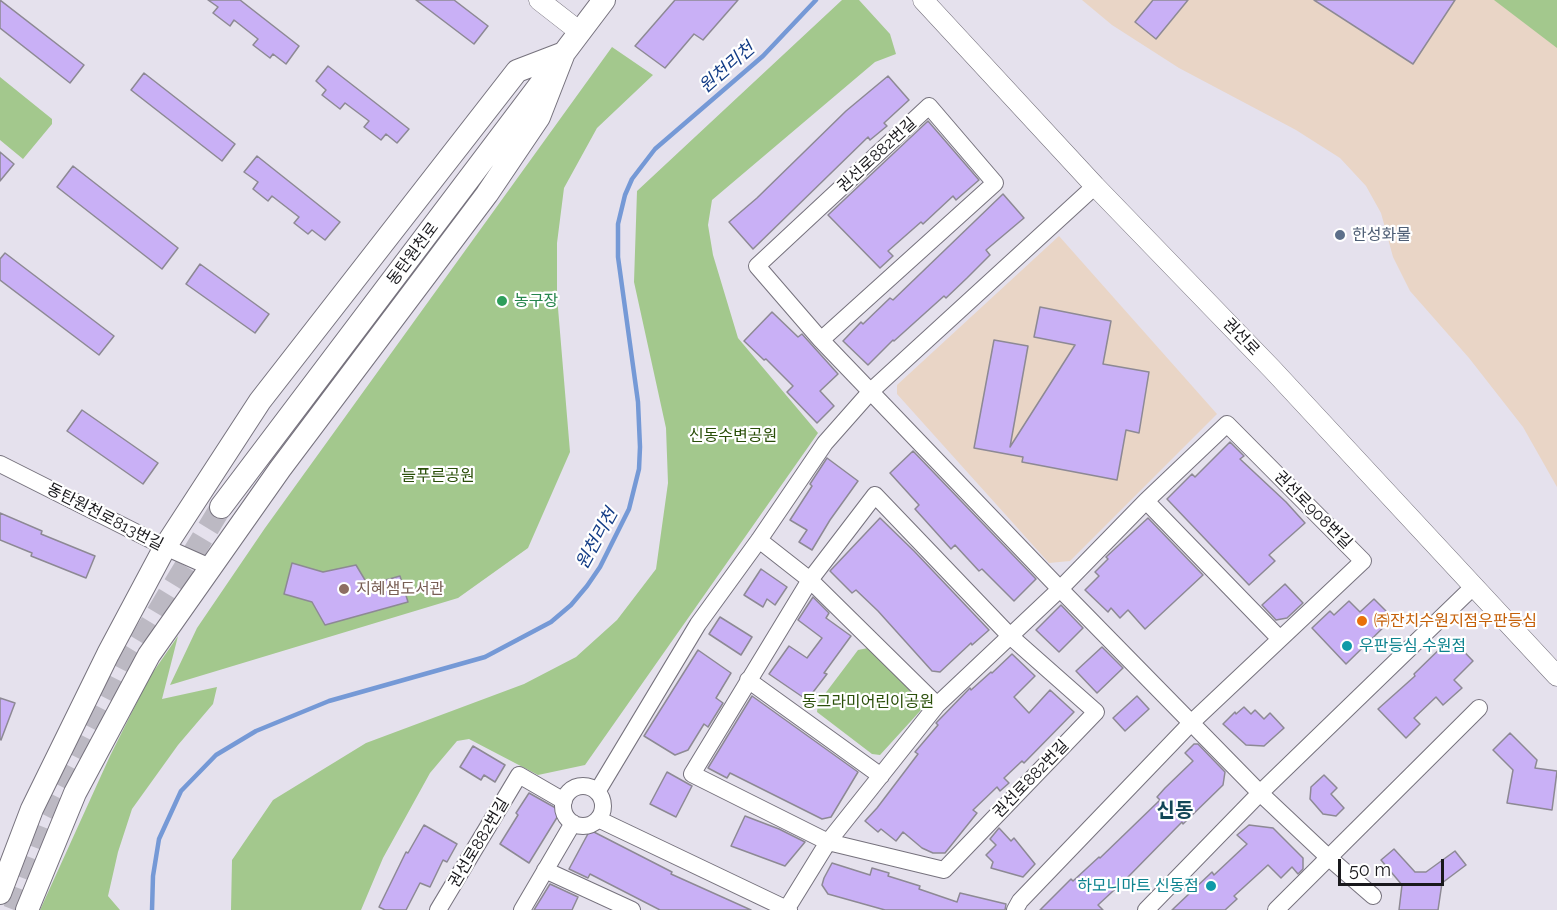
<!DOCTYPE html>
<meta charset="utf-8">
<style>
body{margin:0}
#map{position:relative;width:1557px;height:910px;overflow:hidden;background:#e5e1ed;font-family:Raleway,sans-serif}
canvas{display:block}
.scale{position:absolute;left:1338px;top:859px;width:106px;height:27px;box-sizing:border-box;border:3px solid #19181c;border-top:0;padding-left:8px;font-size:18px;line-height:21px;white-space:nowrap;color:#19181c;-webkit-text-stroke:4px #fff;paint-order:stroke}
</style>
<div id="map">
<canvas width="1557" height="910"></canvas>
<div class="scale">50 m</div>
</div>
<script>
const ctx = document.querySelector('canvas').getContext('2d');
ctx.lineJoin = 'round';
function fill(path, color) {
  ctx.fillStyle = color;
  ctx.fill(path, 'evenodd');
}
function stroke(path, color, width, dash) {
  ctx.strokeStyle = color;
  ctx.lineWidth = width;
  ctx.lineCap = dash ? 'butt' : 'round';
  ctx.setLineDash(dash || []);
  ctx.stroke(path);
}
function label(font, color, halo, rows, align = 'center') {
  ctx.font = font + ' Raleway,"Noto Sans KR",sans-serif';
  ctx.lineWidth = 4.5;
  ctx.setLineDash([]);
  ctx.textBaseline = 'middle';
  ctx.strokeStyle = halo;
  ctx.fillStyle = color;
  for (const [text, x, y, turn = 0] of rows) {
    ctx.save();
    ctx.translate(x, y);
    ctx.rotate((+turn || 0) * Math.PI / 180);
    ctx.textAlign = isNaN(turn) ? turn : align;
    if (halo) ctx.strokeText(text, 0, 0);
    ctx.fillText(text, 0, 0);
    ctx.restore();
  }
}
fill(new Path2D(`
 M1082 0H1557V487L1523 427 1469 358 1410 291 1393 257 1381 213 1366 186 1340 158 1296 130 1179 68 1112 25Z
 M1059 236 1217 414 1070 561 1049 563 897 394V385Z`), '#e9d5c6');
fill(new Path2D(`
 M842 0H859L890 34 896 54 875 62 712 200 708 225 713 255 738 338 818 433 585 765 538 775 469 739 457 741 430 773 383 858 361 910H231L232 860 273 800 366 743 524 684 576 657 617 620 656 569 668 483 666 428 634 282 637 191Z
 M1494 0H1557V48Z
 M612 47 653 75 597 128 564 188 557 243V296L570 452 528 548 458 598 170 685 197 628 265 528Z
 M0 77 52 119V124L23 159 0 140Z
 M178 636 162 699 217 687 213 704 178 745 132 809 118 852 108 896 120 910H40L110 756 149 678Z
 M868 648 920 700 921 710 880 755 872 754 817 712 818 703 858 650Z`), '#a3c88d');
stroke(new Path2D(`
 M152 910 153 876 159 839 181 791 216 755 256 731 329 701 485 657 551 622 571 605 587 586 600 567 629 509 639 469 640 447 638 402 618 257V224L625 195 632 179 655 149 763 56 816 0`), '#7599d6', 4.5);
const building = new Path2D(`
 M0 0 84 65 70 83 0 28Z
 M208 0H240L299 46 286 64 273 54 270 58 253 45 258 39 234 20 230 26 213 13 218 7Z
 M416 0H454L488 26 474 44Z
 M675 0H738L703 40 694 34 665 68 635 46Z
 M1153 0H1188L1156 39 1135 22Z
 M1314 0H1455L1413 64Z
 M328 66 409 129 397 143 386 134 381 140 364 127 369 121 345 103 340 109 322 95 326 90 316 81Z
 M144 73 235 144 222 161 131 90Z
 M888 76 909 100 884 123 887 126 870 140 868 137 753 249 729 222 757 198 846 111Z
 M928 121 979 180 956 200 953 196 923 224 921 222 888 251 893 256 880 268 828 215Z
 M0 152 14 164 0 181Z
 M257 156 340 222 325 240 312 230 308 234 294 223 299 217 272 196 268 201 253 189 258 182 244 172Z
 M73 166 178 248 162 269 57 187Z
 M1003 194 1024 218 986 250 990 255 967 278 946 298 944 296 894 341 893 340 868 365 843 341 861 322 863 324 890 298 893 300Z
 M5 253 114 336 99 355 0 280V259Z
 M200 264 269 314 255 333 186 284Z
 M1040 307 1111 321 1103 364 1149 372 1139 433 1126 430 1117 480 1022 462 1023 457 974 448 994 340 1028 346 1010 447 1075 345 1034 337Z
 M772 312 798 337 802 334 838 374 820 391 834 406 817 423 787 392 793 386 766 359 764 360 744 341Z
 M82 410 158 463 143 484 67 431Z
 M1230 442 1244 456 1240 459 1286 502 1305 523 1269 555 1275 561 1249 585 1167 499 1192 474 1195 477Z
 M913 451 1036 579 1014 601 982 569 979 571 955 545 951 549 915 509 919 505 890 473Z
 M827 458 858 481 830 520 812 550 799 542 807 530 790 520 812 486 810 484Z
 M0 513 42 531 41 534 95 556 86 578 31 556 32 553 0 540Z
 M880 518 914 551 989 630 972 645 971 643 940 672 932 671 878 611 856 590 852 593 830 571Z
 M1148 518 1203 575 1145 629 1128 610 1120 618 1111 608 1108 612 1085 590 1099 576 1095 572 1108 559 1106 557Z
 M292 563 323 572 356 565 368 585 400 576 408 602 325 625 312 602 284 594Z
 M761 569 787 587 775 605 767 599 763 607 744 595Z
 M1285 584 1303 603 1287 618 1276 620 1262 605Z
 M813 597 829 613 826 618 851 636 824 673 827 674 807 700 769 674 789 646 807 658 822 638 798 620Z
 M1374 599 1393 618 1346 664 1312 628 1330 611 1334 615 1349 601 1360 612Z
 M1061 605 1083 628 1059 652 1036 630Z
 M720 617 752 637 741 655 709 634Z
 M1451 638 1473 661 1454 680 1462 688 1443 705 1436 697 1414 718 1420 724 1406 738 1378 709 1415 676 1414 674Z
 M1102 647 1123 668 1097 693 1076 671Z
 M698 650 731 673 716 698 723 703 708 727 704 724 688 750 675 755 644 736Z
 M1012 654 1035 676 1014 697 1029 713 1050 690 1074 712 1024 763 1022 761 1004 778 1009 783 1000 791 997 787 973 810 977 813 945 853H933L922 848 903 832 896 841 881 829 878 832 865 821 877 808 918 754 915 752 938 725 936 723 970 688 971 690 991 672 992 673Z
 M752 696 858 772 831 817 822 819 730 773 727 778 708 768Z
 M1137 696 1149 709 1125 731 1113 718Z
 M0 698 15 703 1 740 0 739Z
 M1244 707 1251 714 1255 710 1264 719 1270 713 1284 728 1264 746 1246 745 1223 724 1235 712 1236 714Z
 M1510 733 1537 760 1535 768 1557 771 1552 810 1507 803 1513 770 1493 750Z
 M1194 744H1198L1225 772 1223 785 1183 824 1182 822 1126 879 1098 905 1103 910H1040L1071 879 1073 881 1099 857 1100 858 1160 800 1157 797 1165 788 1193 761 1185 753Z
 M473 746 505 765 495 782 484 775 481 780 460 767Z
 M667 772 692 786 676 817 650 804Z
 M1324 775 1337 788 1331 794 1344 808 1336 816 1323 814 1310 799 1311 787Z
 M529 793 561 811 529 863 500 844 518 815 516 813Z
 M745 816 779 829 805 842 785 866 731 846Z
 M424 825 457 844 447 862 443 860 430 887 420 883 406 910H385L379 907 406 852 408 853Z
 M1249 825 1273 828 1303 858V869L1298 874 1292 867 1281 878 1268 865 1234 896 1237 899 1225 910H1172L1212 872 1214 875 1247 844 1237 835Z
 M999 828 1011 841 1014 838 1035 864 1023 877 991 868 993 862 986 855 996 845 990 839Z
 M590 830 672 872 671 874 751 910H660L590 874 588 878 569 869Z
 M1394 849 1415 872H1426L1455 851 1466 865 1442 883 1438 910H1399L1402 885 1381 860Z
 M832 863 870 875 872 868 889 873 888 876 920 886 919 889 957 902 960 893 1006 904 1005 910H885L828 894 822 885 824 878Z
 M550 884 578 897 572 910H534Z`);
fill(building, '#c9b0f6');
stroke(building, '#8d8994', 1.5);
stroke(new Path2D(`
 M14 910 49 818 129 660 221 507`), '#bcb9c3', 22, [22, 11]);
const minor = new Path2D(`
 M821 340 995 183 929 106 757 266 821 340 1060 589 1260 793 1328 857 1373 896
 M0 464 165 547 210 567
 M875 495 1010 636 1096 712 944 870 828 842 692 774 810 580Z
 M1146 501 1280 639
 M759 540 810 580 937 705
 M748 680 881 776
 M563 806a20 20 0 1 1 40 0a20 20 0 1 1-40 0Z
 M597 792 698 624 759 540 825 443 871 391 1095 186
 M598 819 789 910
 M545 870 632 910
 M438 910 519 775 564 801
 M522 910 573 823
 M786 910 828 842 937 705 1060 589 1146 501 1227 424 1363 561 1191 723 1020 901 1015 910
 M1146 910 1260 793 1473 587
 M1276 910 1479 708`);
const tertiary = new Path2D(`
 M539 0 580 32
 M923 0 1095 186 1272 369 1557 676`);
const secondary = new Path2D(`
 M221 507 604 0
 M0 893 32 809 108 654 165 547 260 401 517 71 564 53
 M27 910 75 793 149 655 280 469 487 194 539 117 564 53`);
stroke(minor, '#76727d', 18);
stroke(tertiary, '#76727d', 21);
stroke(secondary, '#76727d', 24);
stroke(minor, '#fff', 16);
stroke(tertiary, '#fff', 20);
stroke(secondary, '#fff', 22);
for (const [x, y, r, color] of [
 [1340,235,6,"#5c6f8a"],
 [502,301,6,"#2e9e5b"],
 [344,589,6,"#8d6e63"],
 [1362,621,6,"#e8710a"],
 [1347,646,6,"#0f9aa8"],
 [1211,886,6,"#0f9aa8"]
]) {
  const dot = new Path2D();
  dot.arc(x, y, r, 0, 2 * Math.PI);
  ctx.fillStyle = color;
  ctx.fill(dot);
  stroke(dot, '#fff', 2);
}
label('16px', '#19181c', '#fff', [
 ["권선로882번길",877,155,-43],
 ["동탄원천로",413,254,-53],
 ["권선로",1241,337,46],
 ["권선로908번길",1313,510,45],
 ["동탄원천로813번길",105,517,27],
 ["권선로882번길",1031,779,-46],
 ["권선로882번길",479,843,-59]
]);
label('16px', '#4e5e75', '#fff', [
 ["한성화물",1352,235]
], 'left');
label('16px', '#27864d', '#fff', [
 ["농구장",514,301]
], 'left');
label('16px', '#2a4f09', '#fff', [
 ["신동수변공원",733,436],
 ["늘푸른공원",438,476],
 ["동그라미어린이공원",868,702]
]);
label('16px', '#785e54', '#fff', [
 ["지혜샘도서관",356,589]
], 'left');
label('16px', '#c56008', '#fff', [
 ["㈜잔치수원지점우판등심",1374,621]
], 'left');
label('16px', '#0d838f', '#fff', [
 ["우판등심 수원점",1359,646],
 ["하모니마트 신동점",1199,886,"right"]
], 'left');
label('italic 18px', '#153e87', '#fff', [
 ["원천리천",727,68,-41],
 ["원천리천",597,539,-61]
]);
label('bold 20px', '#134657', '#fff', [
 ["신동",1175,811]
]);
</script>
